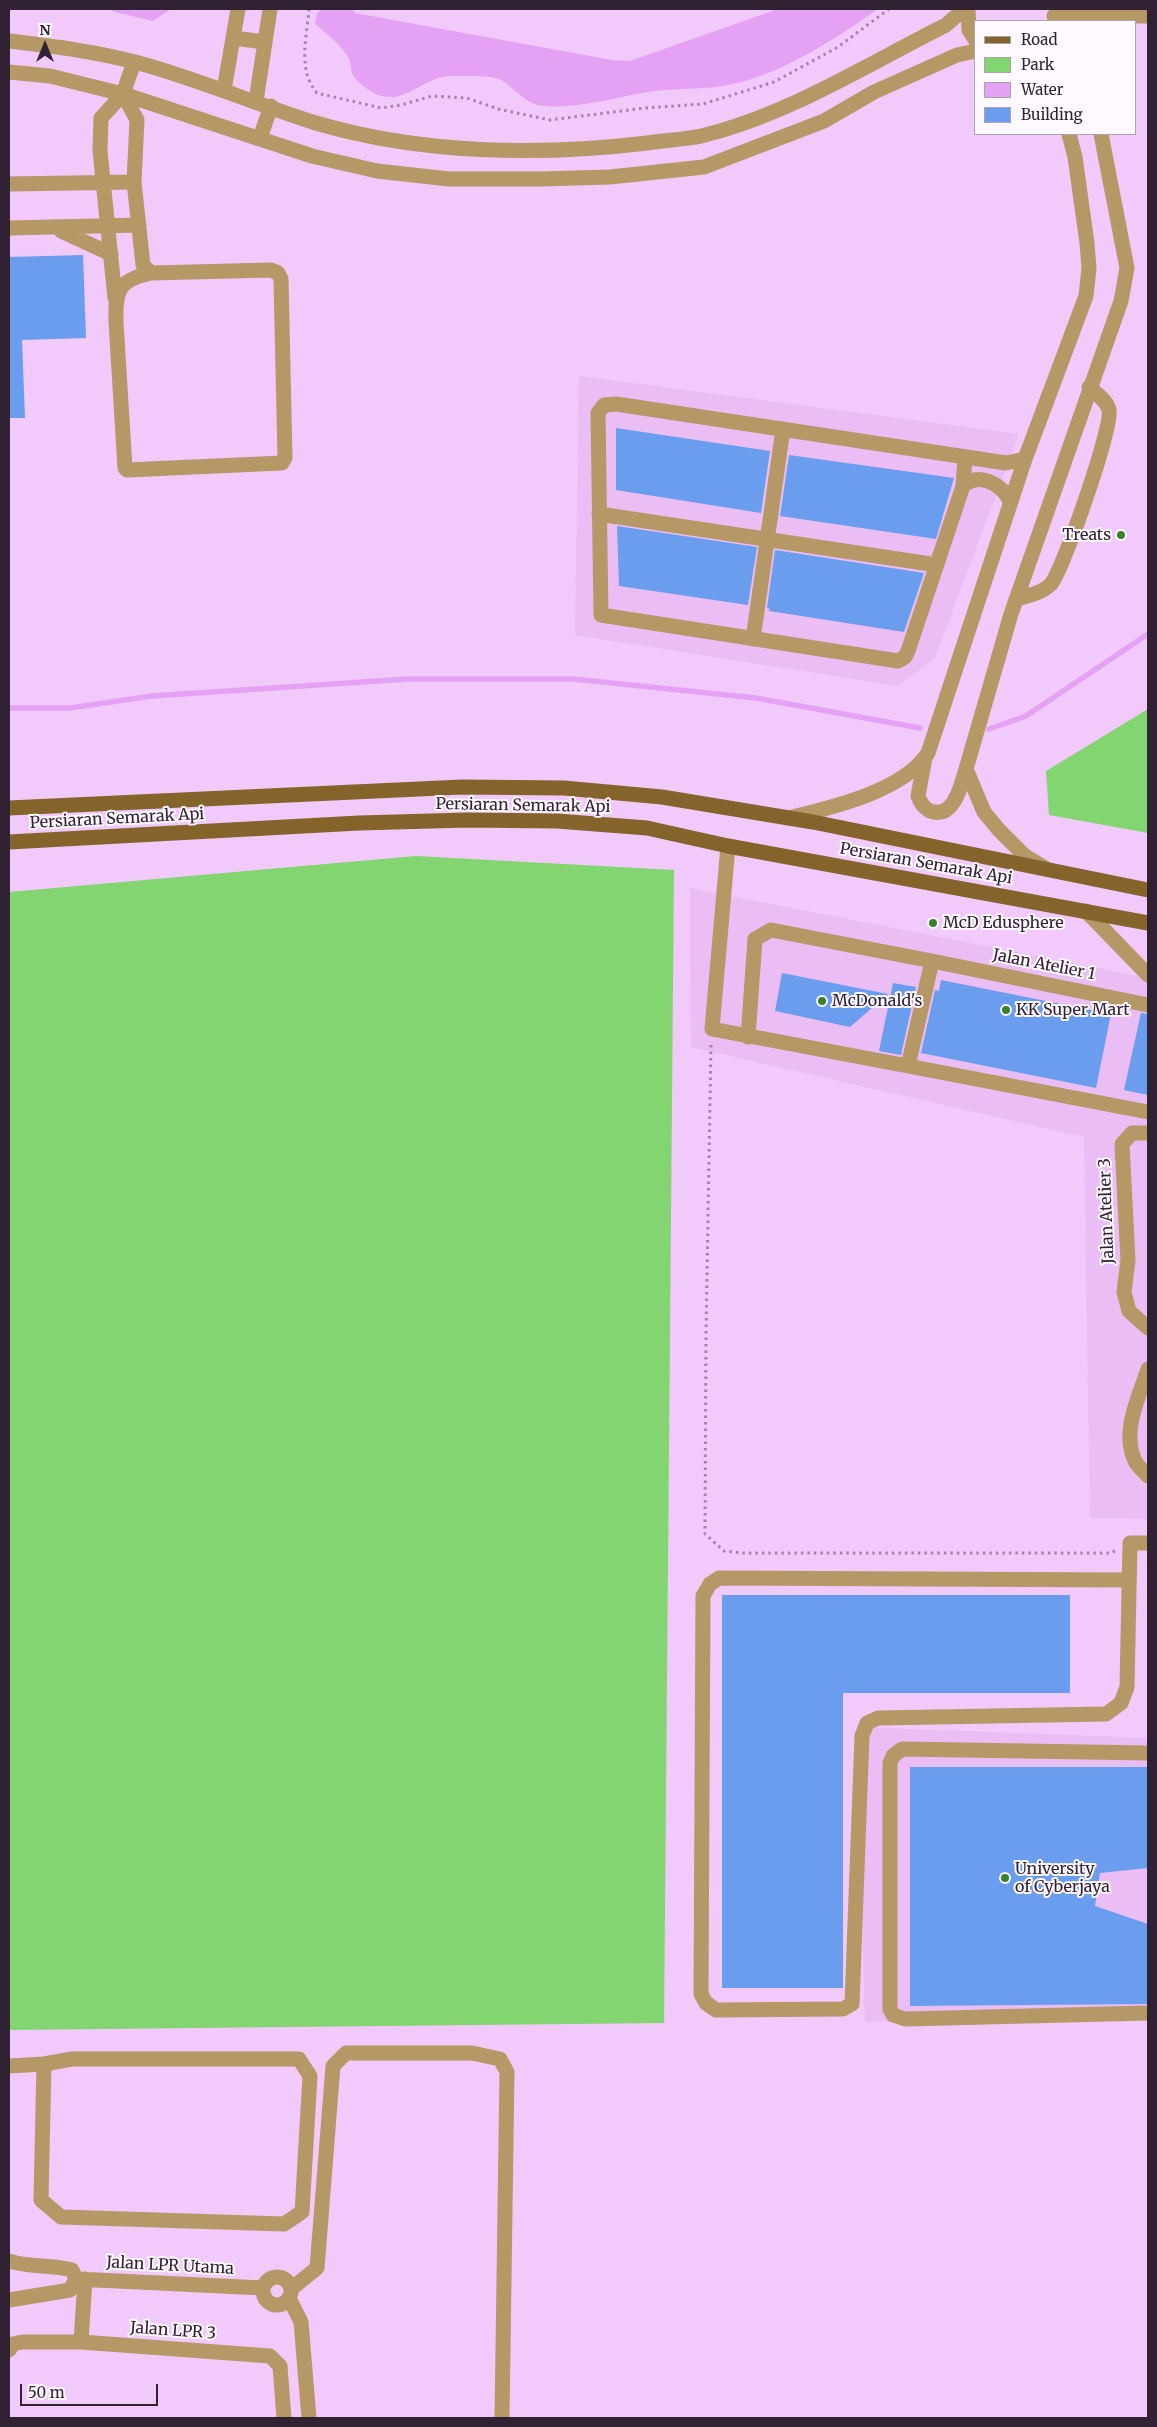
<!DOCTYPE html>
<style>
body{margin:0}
#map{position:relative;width:1157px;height:2427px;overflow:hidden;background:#f1c9fa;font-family:Merriweather,serif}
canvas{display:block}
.frame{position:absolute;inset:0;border:10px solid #302133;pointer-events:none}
.legend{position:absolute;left:974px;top:20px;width:162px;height:115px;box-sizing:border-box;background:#fdf9fe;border:1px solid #aba3ad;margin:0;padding:6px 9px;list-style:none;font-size:15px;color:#302133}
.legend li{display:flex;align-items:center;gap:10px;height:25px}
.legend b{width:25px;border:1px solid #aba3ad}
.north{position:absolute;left:20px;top:20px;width:50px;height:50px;-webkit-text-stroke:4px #fdf9fe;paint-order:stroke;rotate:0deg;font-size:14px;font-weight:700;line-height:20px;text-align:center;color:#302133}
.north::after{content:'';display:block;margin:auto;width:18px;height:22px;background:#302133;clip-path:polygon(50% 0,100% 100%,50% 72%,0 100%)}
.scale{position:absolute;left:20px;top:2384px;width:138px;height:22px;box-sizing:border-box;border:2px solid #302133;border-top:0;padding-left:6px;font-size:15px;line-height:18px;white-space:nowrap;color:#302133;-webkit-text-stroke:4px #fdf9fe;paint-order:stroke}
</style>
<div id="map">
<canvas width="1157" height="2427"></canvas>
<div class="frame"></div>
<ul class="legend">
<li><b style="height:6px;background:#84642b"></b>Road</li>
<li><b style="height:14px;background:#83d571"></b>Park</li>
<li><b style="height:14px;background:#e5a2f4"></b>Water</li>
<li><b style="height:14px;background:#6b9def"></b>Building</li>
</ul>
<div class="north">N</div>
<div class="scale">50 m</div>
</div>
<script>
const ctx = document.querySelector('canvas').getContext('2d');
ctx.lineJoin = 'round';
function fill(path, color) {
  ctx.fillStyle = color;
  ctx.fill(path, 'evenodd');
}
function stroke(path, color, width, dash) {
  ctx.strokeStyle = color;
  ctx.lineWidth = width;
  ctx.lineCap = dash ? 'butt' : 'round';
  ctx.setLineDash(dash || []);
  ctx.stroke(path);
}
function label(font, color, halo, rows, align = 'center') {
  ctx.font = font + ' Merriweather,serif';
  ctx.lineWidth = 4;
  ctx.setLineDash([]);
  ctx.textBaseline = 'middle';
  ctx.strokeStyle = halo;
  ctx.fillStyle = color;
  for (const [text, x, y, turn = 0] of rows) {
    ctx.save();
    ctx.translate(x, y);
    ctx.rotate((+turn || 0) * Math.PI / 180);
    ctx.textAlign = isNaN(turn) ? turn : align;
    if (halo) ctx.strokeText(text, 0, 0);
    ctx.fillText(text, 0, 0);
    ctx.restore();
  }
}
fill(new Path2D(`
 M579 376 1019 434 935 658 898 686 575 635Z
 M690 888 1148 978V1519L1090 1518 1084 1137 691 1047Z
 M857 1727 1148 1738V2018L865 2022Z`), '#eabdf4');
fill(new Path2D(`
 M1148 709V833L1049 815 1046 771Z
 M416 856 674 870 664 2023 9 2030V892Z`), '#83d571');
fill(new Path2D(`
 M109 9H171L153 21 115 12Z
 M322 9H352L355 13 612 60 630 61 778 9H878C834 40 778 77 723 86 698 90 672 88 647 92 613 98 578 109 543 106 525 104 515 88 501 80 494 75 463 76 453 76 425 75 408 103 382 96 373 94 359 84 354 77 350 72 352 64 349 59 342 45 327 34 315 24L317 13Z`), '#e5a2f4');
stroke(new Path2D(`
 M9 708H70L152 696 408 679H573L756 698 920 728
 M989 729 1026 716 1148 634`), '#e5a2f4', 5.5);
fill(new Path2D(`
 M83 255 86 338 22 340 25 418H9V257Z
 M616 428 770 451 761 513 616 490Z
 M789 455 954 478 936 539 780 516Z
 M617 526 757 547 748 605 619 586Z
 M775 550 924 573 904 632 769 611 770 609 767 608Z
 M782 973 888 994 850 1027 775 1011Z
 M941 980 1111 1014 1096 1088 921 1053 935 990 939 991Z
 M893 983 916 987 901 1055 879 1051Z
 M1141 1013 1148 1014V1095L1124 1090Z
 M722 1595H1070V1693H843V1988H722Z
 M910 1767H1148V1868L1100 1873 1095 1906 1148 1924V2004L910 2006Z`), '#6b9def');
stroke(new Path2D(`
 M309 9C307 36 297 70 317 93L381 108 401 105 432 96 467 98 498 109 550 120 645 108 703 104 774 82 838 47 889 9
 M711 1045 706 1332 705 1534 724 1551 742 1553H1109L1115 1551`), '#a284a8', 3, [2.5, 4]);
stroke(new Path2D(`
 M968 9 969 30 976 41
 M1054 16H1148
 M233 38 265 42
 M9 41C50 46 94 51 135 62 196 78 255 104 316 123 421 154 539 156 647 143 665 140 683 140 701 136 788 115 866 65 946 25L964 9
 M9 72 50 76 123 94 312 156 377 171 449 179H540L610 177 704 167 824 121 874 92 957 55 976 51
 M224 90 238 9
 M123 94 137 120 134 182 143 265 151 273
 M256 101 270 9
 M260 138 271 106
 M9 184 134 182
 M9 228 139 225
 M61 231 111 254
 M271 270 278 273 281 279 285 458 282 463 127 470 125 468 116 322C115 291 118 280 151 273Z
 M115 298 100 151 101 118 123 94 134 62
 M965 457 963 486 908 651 905 657 898 661 601 615 598 413 604 405 616 404 1006 463 1025 459
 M963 486C980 471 1002 485 1010 501
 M599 514 937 565
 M1016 599C1028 596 1042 593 1051 584 1063 570 1113 427 1109 410 1107 400 1096 394 1089 387
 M753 639 783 429
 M925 758 918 796C920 802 924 808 930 811 954 820 961 785 966 769
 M788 818C830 808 904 791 928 753L1025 459 1086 296 1089 268 1087 243 1075 157 1069 134
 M728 846 712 1029 908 1066 932 961 771 930 755 939 748 1037
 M1045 868 1025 856 999 830 984 812 966 769 1011 614 1121 301 1127 268 1101 134
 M1086 911 1148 975
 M932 961 1148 1005
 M908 1066 1148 1112
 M1148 1133H1132L1122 1144 1128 1260 1124 1292 1129 1311 1148 1328
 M1148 1369C1139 1397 1121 1432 1135 1461 1138 1467 1144 1471 1148 1476
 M1129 1580 719 1578 710 1584 703 1596 701 1994 706 2003 716 2010 843 2009 852 2004 862 1736 867 1723 878 1718 1106 1714 1121 1703 1127 1687 1130 1543H1148
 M1148 1753 902 1749 893 1756 890 1763V2009L893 2015 905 2019 1148 2013
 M9 2066 44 2064 72 2059H299L310 2076 302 2212 284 2224 61 2217 41 2200 44 2064
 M9 2261C29 2268 51 2264 72 2270L76 2279
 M263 2291a14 14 0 1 1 28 0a14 14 0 1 1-28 0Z
 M76 2279 263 2288
 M291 2289 317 2268 333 2066 346 2053H472L500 2059 507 2072 502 2418
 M289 2298 301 2322 309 2418
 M9 2300 70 2290 76 2279
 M81 2342 85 2279
 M9 2350 13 2344 22 2342H81L270 2356 280 2366 284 2418`), '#b59866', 15);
stroke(new Path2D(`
 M9 808 462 787 564 788 662 797 813 822 1148 890
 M9 842 359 823 468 820 557 821 647 828 728 846 1148 923`), '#84642b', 15);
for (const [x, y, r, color] of [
 [1121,535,5,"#3a8228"],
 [933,923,5,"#3a8228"],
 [822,1001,5,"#3a8228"],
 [1006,1010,5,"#3a8228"],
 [1005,1878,5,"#3a8228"]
]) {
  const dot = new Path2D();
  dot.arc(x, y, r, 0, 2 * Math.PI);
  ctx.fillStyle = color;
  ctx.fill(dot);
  stroke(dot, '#fdf9fe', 2);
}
label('16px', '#302133', '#fdf9fe', [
 ["Treats",1111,535,"right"],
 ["McD Edusphere",943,923],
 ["McDonald's",832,1001],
 ["KK Super Mart",1016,1010],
 ["University",1015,1869],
 ["of Cyberjaya",1015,1887]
], 'left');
label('16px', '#302133', '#fdf9fe', [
 ["Persiaran Semarak Api",523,806,1],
 ["Persiaran Semarak Api",117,819,-3],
 ["Persiaran Semarak Api",926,864,10],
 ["Jalan Atelier 1",1044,965,11],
 ["Jalan Atelier 3",1107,1211,-92],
 ["Jalan LPR Utama",170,2266,3],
 ["Jalan LPR 3",173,2331,4]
]);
</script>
